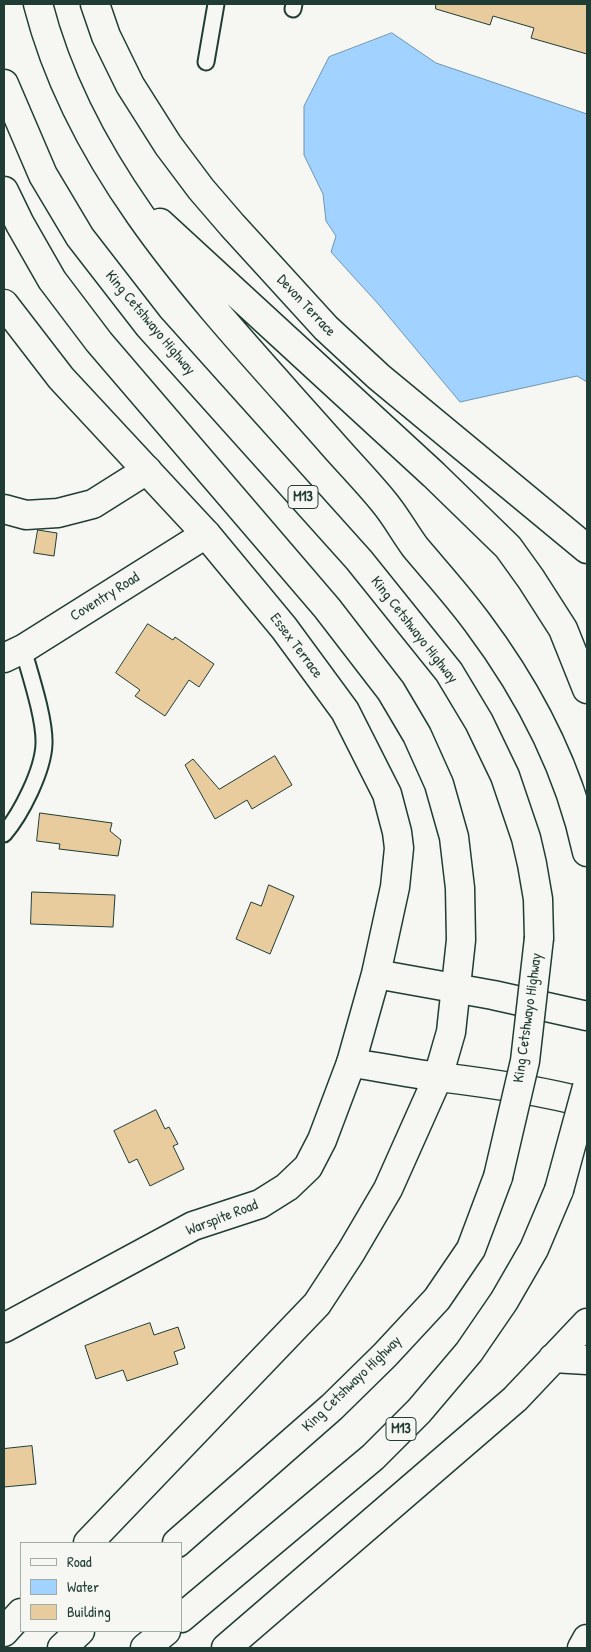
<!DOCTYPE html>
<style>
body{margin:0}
#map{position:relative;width:591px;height:1652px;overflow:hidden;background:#f6f6f2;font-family:"Patrick Hand",sans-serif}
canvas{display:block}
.frame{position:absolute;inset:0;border:5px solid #1f3d34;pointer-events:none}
.legend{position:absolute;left:20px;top:1542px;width:162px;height:90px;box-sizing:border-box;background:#f6f6f2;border:1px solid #a0aca6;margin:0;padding:6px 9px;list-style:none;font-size:15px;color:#1f3d34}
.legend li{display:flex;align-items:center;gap:10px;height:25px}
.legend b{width:25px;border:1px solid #a0aca6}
</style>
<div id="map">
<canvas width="591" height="1652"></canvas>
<div class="frame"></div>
<ul class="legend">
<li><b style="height:6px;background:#f6f6f2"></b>Road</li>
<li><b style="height:14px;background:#a2d2ff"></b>Water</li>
<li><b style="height:14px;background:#e9cc9d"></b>Building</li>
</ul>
</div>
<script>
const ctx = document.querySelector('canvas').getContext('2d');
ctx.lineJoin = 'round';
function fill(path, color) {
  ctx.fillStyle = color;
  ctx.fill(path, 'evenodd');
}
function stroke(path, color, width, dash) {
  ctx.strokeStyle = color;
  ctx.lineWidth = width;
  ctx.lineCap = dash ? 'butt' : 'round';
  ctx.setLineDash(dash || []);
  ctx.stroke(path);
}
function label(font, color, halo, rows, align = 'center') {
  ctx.font = font + ' "Patrick Hand",sans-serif';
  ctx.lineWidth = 4;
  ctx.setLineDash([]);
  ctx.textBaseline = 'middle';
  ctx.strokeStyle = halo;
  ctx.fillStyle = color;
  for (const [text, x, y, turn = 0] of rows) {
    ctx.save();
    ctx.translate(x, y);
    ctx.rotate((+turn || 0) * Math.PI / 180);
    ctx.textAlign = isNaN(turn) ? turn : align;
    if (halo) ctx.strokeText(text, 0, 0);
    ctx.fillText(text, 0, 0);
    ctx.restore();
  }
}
const water = new Path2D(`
 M392 33 436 63 587 114V382L577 376 460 402 380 306 331 252 336 236 326 221 323 194 304 155V106L329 57Z`);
fill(water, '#a2d2ff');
stroke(water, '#6e96ae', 1);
const building = new Path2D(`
 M436 4H587V54L531 38 534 28 493 16 490 25 436 9Z
 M38 530 57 533 54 556 34 553Z
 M148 624 173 640 175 637 214 664 199 687 189 680 165 716 135 696 140 690 116 673Z
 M275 756 292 785 252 809 247 800 215 819 185 765 193 759 219 789Z
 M40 813 112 823 110 831 121 840 118 856 59 849 60 844 37 841Z
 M269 885 294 896 270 954 236 939 251 902 261 906Z
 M32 892 115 895 113 927 31 924Z
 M156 1110 165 1129 169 1127 178 1144 173 1146 184 1169 150 1186 137 1159 129 1163 114 1131Z
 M150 1323 154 1335 178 1327 185 1348 174 1352 178 1364 127 1381 123 1370 96 1379 85 1346Z
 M32 1446 36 1484 4 1487V1449Z`);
fill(building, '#e9cc9d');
stroke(building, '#1f3d34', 1);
const service = new Path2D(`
 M293 9 294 4
 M206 62 216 4
 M4 834C21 814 43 771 44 744 45 719 30 674 23 649`);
const minor = new Path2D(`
 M4 509 26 515 58 513 93 504 147 470
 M4 658 23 649 206 534
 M4 1328 193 1226 260 1204 287 1187 308 1167 322 1140 351 1063
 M582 1648 587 1639`);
const tertiary = new Path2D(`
 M95 4 106 36 130 85 168 145 201 189 232 225 326 328 379 377 587 549
 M4 304 61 378 206 534 284 628 345 711 387 794 397 832 399 848 395 887 376 974 351 1063C380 1067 409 1073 439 1077 489 1083 539 1090 587 1103
 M376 974 493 995 587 1016`);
const motorway = new Path2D(`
 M38 4C82 177 213 309 328 439 346 460 365 479 383 501 395 515 404 532 415 547 436 572 458 596 477 622 528 690 569 768 587 852
 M4 84 43 175 80 237 149 326 359 560 449 672 479 722 505 776 526 838 532 864 538 899 539 938
 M4 191 20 224 52 280 99 342 327 608 391 691 417 735 439 784 454 837 460 888 461 940 451 1032 438 1077 388 1189 351 1252 317 1304 88 1543
 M160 223 434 475 508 547 531 579 563 629 587 689
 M553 1358 587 1360
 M177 1543 332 1407 385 1355 437 1299 471 1249 498 1177
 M181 1618 373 1457 419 1411 469 1352 504 1301 534 1249 559 1190
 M4 1632 21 1613
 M62 1648 80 1631
 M145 1648 166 1631
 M226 1648 515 1399 587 1323`);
stroke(service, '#1f3d34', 19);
stroke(minor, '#1f3d34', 31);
stroke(tertiary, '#1f3d34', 31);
stroke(motorway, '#1f3d34', 31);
stroke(service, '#f6f6f2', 15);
stroke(minor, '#f6f6f2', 28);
stroke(tertiary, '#f6f6f2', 28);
stroke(motorway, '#f6f6f2', 28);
const motorwayBridge = new Path2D(`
 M498 1177 525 1061 539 938
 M559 1190 587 1087`);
stroke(motorwayBridge, '#1f3d34', 31, []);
stroke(motorwayBridge, '#f6f6f2', 28);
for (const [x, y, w] of [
 [303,497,30],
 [401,1429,30]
]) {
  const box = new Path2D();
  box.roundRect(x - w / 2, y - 11.5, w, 23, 4);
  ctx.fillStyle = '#f6f6f2';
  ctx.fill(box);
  stroke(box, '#1f3d34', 1);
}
label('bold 14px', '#1f3d34', null, [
 ["M13",303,497],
 ["M13",401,1429]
]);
label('15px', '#1f3d34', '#f6f6f2', [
 ["Devon Terrace",306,306,47],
 ["King Cetshwayo Highway",150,323,50],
 ["Coventry Road",105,597,-32],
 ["King Cetshwayo Highway",414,630,52],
 ["Essex Terrace",296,646,53],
 ["King Cetshwayo Highway",528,1018,-82],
 ["Warspite Road",222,1218,-21],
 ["King Cetshwayo Highway",352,1384,-44]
]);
</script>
